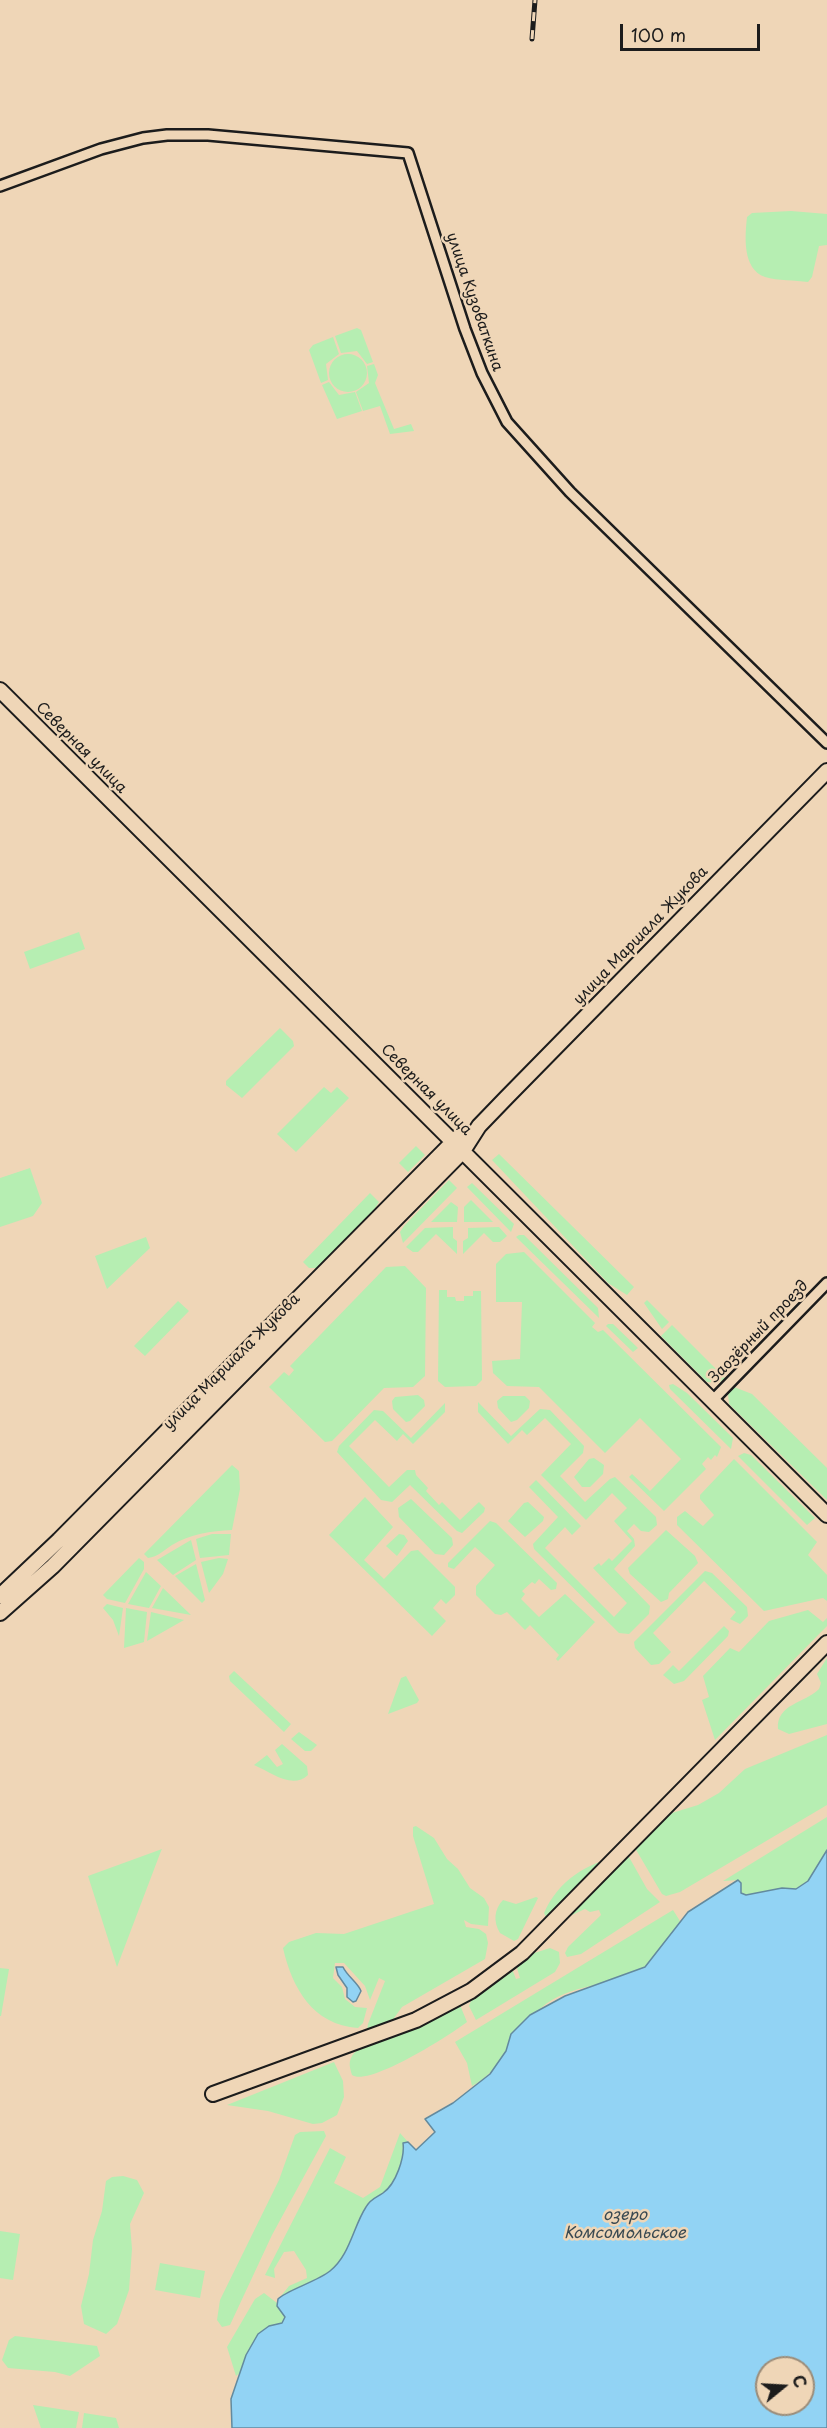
<!DOCTYPE html>
<meta charset="utf-8">
<style>
body{margin:0}
#map{position:relative;width:827px;height:2428px;overflow:hidden;background:#efd6b7;font-family:"Playpen Sans",sans-serif}
canvas{display:block}
.north{position:absolute;left:755px;top:2356px;width:60px;height:60px;box-sizing:border-box;background:#efd6b7;border:2px solid #9b8c79;border-radius:50%;rotate:72deg;font-size:16px;font-weight:700;line-height:24px;text-align:center;color:#1c1c1c}
.north::after{content:'';display:block;margin:auto;width:21px;height:27px;background:#1c1c1c;clip-path:polygon(50% 0,100% 100%,50% 72%,0 100%)}
.scale{position:absolute;left:620px;top:24px;width:140px;height:27px;box-sizing:border-box;border:3px solid #1c1c1c;border-top:0;padding-left:8px;font-size:18px;line-height:21px;white-space:nowrap;color:#1c1c1c;-webkit-text-stroke:4px #efd6b7;paint-order:stroke}
</style>
<div id="map">
<canvas width="827" height="2428"></canvas>
<div class="north">С</div>
<div class="scale">100 m</div>
</div>
<script>
const ctx = document.querySelector('canvas').getContext('2d');
ctx.lineJoin = 'round';
function fill(path, color) {
  ctx.fillStyle = color;
  ctx.fill(path, 'evenodd');
}
function stroke(path, color, width, dash) {
  ctx.strokeStyle = color;
  ctx.lineWidth = width;
  ctx.lineCap = dash ? 'butt' : 'round';
  ctx.setLineDash(dash || []);
  ctx.stroke(path);
}
function label(font, color, halo, rows, align = 'center') {
  ctx.font = font + ' "Playpen Sans",sans-serif';
  ctx.lineWidth = 5;
  ctx.setLineDash([]);
  ctx.textBaseline = 'middle';
  ctx.strokeStyle = halo;
  ctx.fillStyle = color;
  for (const [text, x, y, turn = 0] of rows) {
    ctx.save();
    ctx.translate(x, y);
    ctx.rotate((+turn || 0) * Math.PI / 180);
    ctx.textAlign = isNaN(turn) ? turn : align;
    if (halo) ctx.strokeText(text, 0, 0);
    ctx.fillText(text, 0, 0);
    ctx.restore();
  }
}
fill(new Path2D(`
 M791 211 827 214V245L819 246 812 277 808 282C795 280 778 281 765 277 742 269 745 236 747 217L752 213Z
 M357 328 361 330 373 362 367 364 357 351 341 353 335 336Z
 M333 337 339 354 326 364 328 380 321 383 309 350 313 345Z
 M329 373a19 19 0 1 1 38 0a19 19 0 1 1-38 0Z
 M374 364 378 375 375 383 394 429 411 424 414 431 390 434 380 406 363 411 356 392 369 383 367 366Z
 M329 382 339 395 355 392 362 411 337 419 322 385Z
 M79 932 85 949 30 969 24 952Z
 M280 1028 293 1041 294 1046 242 1098 226 1085V1081Z
 M324 1087 331 1093 337 1087 349 1098 296 1152 277 1134Z
 M416 1146 425 1155 408 1172 399 1163Z
 M499 1154 634 1287 627 1295 608 1283 492 1160Z
 M30 1168 42 1203 33 1216 0 1227V1178Z
 M449 1180 457 1188 403 1243 400 1232 404 1226Z
 M472 1183 514 1224 511 1232 467 1187Z
 M370 1193 379 1202 368 1219 319 1268H309L303 1262Z
 M471 1200 493 1222H464V1207Z
 M451 1202 458 1207 457 1222H431Z
 M453 1227V1238L457 1241V1254L436 1234 418 1252H413L406 1247 425 1228Z
 M499 1227 507 1236 500 1242H493L484 1233 463 1254V1241L468 1238V1228Z
 M519 1235H524L598 1308 599 1318 516 1237Z
 M146 1237 150 1248 107 1289 95 1256Z
 M524 1252 595 1323 592 1327 598 1332 603 1330 721 1447 717 1457 715 1455 711 1460 708 1457 702 1464 706 1469 664 1511 629 1477 632 1474 650 1491 681 1459 640 1418 605 1453 539 1387 507 1386 493 1373 492 1361 520 1359 522 1302H496V1264L506 1254Z
 M405 1266 426 1288 425 1376 413 1387 384 1388 332 1441 325 1442 269 1387 284 1372 289 1376 294 1370 290 1366 386 1267Z
 M439 1290H447V1297H455L456 1301H464V1296H473V1291H481L482 1380 476 1386 445 1387 438 1381Z
 M647 1300 669 1322 662 1329 644 1303Z
 M178 1301 189 1311 145 1356 134 1346Z
 M608 1324H613L638 1348 633 1352 606 1326Z
 M672 1325 725 1378 719 1383 707 1382 661 1336Z
 M673 1384 687 1393 733 1438 731 1449 670 1389 669 1385Z
 M734 1387 752 1394 827 1468V1500L729 1404 728 1394Z
 M418 1395 424 1400 425 1406 410 1421 406 1422 393 1409 392 1401 395 1397Z
 M503 1396H525L530 1401 529 1408 517 1420 511 1422 498 1408 497 1401Z
 M478 1402 511 1436 540 1409 550 1410 584 1446 583 1453 560 1476 585 1502 610 1479 615 1477 656 1517 657 1525 649 1532 641 1531 634 1524 627 1531 634 1539 635 1546 614 1569 650 1606 649 1614 629 1634 619 1633 534 1549 533 1544 558 1517 529 1487 536 1480 581 1526 572 1535 565 1527 545 1548 614 1617 627 1603 593 1568 599 1563 601 1566 609 1558 612 1561 632 1541 614 1521 627 1508 612 1493 586 1520 541 1475 571 1444 545 1418 527 1435 522 1430 508 1444 478 1412Z
 M445 1403V1412L413 1444 403 1434 397 1441 375 1420 349 1446 389 1487 407 1470H415L416 1475 428 1488 426 1491 439 1505 442 1502 460 1520 479 1502 485 1508 484 1512 462 1533 457 1531 410 1485 392 1502 381 1500 337 1452 339 1446 374 1410 383 1411 411 1438Z
 M744 1453 751 1455 815 1518 807 1525 738 1456Z
 M594 1458 604 1465 603 1474 590 1487H582L574 1477 589 1459Z
 M734 1459 817 1542 808 1555 827 1575V1601L823 1598 764 1611 677 1525V1517L685 1511 703 1526 714 1515 700 1499V1495Z
 M232 1465 239 1471 240 1489 232 1530C211 1531 190 1534 172 1545 164 1550 158 1557 148 1558L144 1554Z
 M365 1497 393 1527 364 1560 384 1579 411 1551 418 1550 455 1587V1595L446 1604 441 1599 433 1608 446 1621 432 1636 329 1535Z
 M411 1499 452 1538 453 1545 444 1555 435 1554 399 1517 398 1508Z
 M528 1502 544 1517 543 1521 525 1537 508 1521 524 1503Z
 M490 1521 496 1523 557 1583 556 1589 551 1590 539 1579 535 1584 532 1582 522 1591 525 1594 521 1599 539 1617 565 1594 595 1622 558 1661 556 1659 559 1655 530 1625 525 1630 507 1612 501 1615 495 1614 476 1595V1586L495 1565 475 1547 454 1569 448 1567V1563Z
 M666 1530 695 1556 698 1563 669 1593 668 1599 661 1602 630 1574 628 1568Z
 M212 1534H231L229 1555 200 1558 196 1539Z
 M399 1534 404 1535 408 1541 397 1556 386 1546Z
 M191 1540 196 1560 173 1575 157 1560Z
 M139 1558 144 1562V1569L125 1603 107 1599 103 1595Z
 M219 1558 228 1559 223 1574 209 1593 201 1562Z
 M196 1564 205 1600 202 1603 175 1576Z
 M705 1571 712 1573 747 1607 748 1616 740 1624 730 1619 736 1612 704 1581 653 1633 671 1652 659 1664 651 1665 635 1648 634 1642Z
 M146 1572 161 1586 149 1608 128 1604Z
 M163 1588 191 1615 152 1608Z
 M107 1604 123 1608 119 1636 113 1620 103 1608Z
 M126 1608 147 1612 144 1642 124 1648Z
 M808 1610 823 1622 827 1618V1626L715 1740 702 1700 709 1697 703 1676 730 1648 739 1652 769 1621Z
 M151 1612 184 1620 147 1641Z
 M724 1626 729 1631 728 1636 684 1681 674 1684 663 1675 673 1665 679 1671Z
 M827 1658V1724L789 1734 778 1729C776 1704 805 1703 819 1689L821 1683 817 1674Z
 M234 1671 291 1724 284 1732 230 1681 229 1676Z
 M406 1676 419 1700 417 1703 388 1714 401 1678Z
 M299 1732 317 1745 311 1751H305L291 1739Z
 M827 1735V1805L680 1892 666 1896 662 1894 635 1848 644 1836 672 1813 698 1805 719 1793 745 1769Z
 M282 1744 307 1766 308 1775C292 1790 271 1772 254 1765L267 1755 277 1767 283 1764 275 1750Z
 M827 1817V1850L808 1882 796 1889 746 1895 741 1893V1883L738 1880 723 1881Z
 M416 1826 434 1838 447 1859 458 1869 470 1888 484 1898 489 1907 488 1926 471 1924 464 1920 466 1927 479 1929 486 1934 488 1943 485 1959 402 2007 389 2025 371 2031 367 2030 368 2024 385 1981 379 1978 370 2000 365 1986 344 1963H335L333 1978 342 1987 345 1999 355 2007 367 2008 363 2023 358 2028C313 2025 292 1988 283 1948L289 1942 316 1933 344 1934 434 1904 413 1836V1827Z
 M162 1849 161 1851 117 1967 88 1876Z
 M620 1857H629L647 1889 660 1902 581 1954 567 1957 565 1953 568 1947 601 1915 599 1910 590 1912 585 1909 572 1915 564 1912 548 1921 544 1913C558 1881 587 1862 620 1857Z
 M536 1897 538 1898 518 1939 514 1941 500 1933C493 1922 494 1909 503 1900L516 1904Z
 M673 1910 680 1921C670 1936 659 1958 644 1968 614 1987 568 1983 541 2008 517 2031 501 2072 472 2086L467 2063 455 2042Z
 M550 1948 559 1952 560 1963 555 1972 476 2020 469 2006 473 1996 510 1964 516 1979 520 1978 517 1968 525 1956Z
 M0 1968 9 1969 1 2016H0Z
 M440 2001 460 2005 467 2022C450 2035 369 2087 352 2075 350 2068 348 2063 352 2056 359 2044 378 2043 390 2037 408 2030 416 2009 440 2001Z
 M334 2062 343 2081 344 2097 337 2115 322 2123 313 2124 268 2111 227 2105Z
 M324 2131 326 2136 272 2235 230 2325 222 2327 217 2320 220 2300 279 2180 295 2135 300 2132Z
 M400 2133 408 2142 403 2145C408 2158 395 2181 386 2191 379 2198 371 2198 365 2208 354 2227 351 2253 334 2268 318 2283 298 2286 281 2296L289 2286 307 2278 306 2270 294 2251 284 2252 274 2269 275 2278 265 2275 330 2148 346 2157 334 2183 363 2198 380 2187Z
 M123 2176 137 2180 144 2193 130 2224 132 2249 129 2290 117 2324 106 2334 84 2324 81 2306 89 2274 93 2240 102 2211 106 2181 112 2177Z
 M0 2231 20 2234 13 2280 0 2278Z
 M160 2263 205 2271 200 2298 155 2290Z
 M264 2293 277 2303 285 2317 282 2323 246 2355 242 2371 236 2376 227 2347 255 2299Z
 M15 2336 97 2346 100 2356 70 2376 55 2372 8 2368 2 2360 9 2340Z
 M33 2405 79 2412 76 2428H41Z
 M84 2413 116 2418 119 2428H82Z`), '#b6eeb2');
const water = new Path2D(`
 M827 1850V2428H232L231 2399 246 2355 258 2334 269 2326 282 2323 285 2317 277 2306 278 2299C285 2291 318 2281 330 2271 350 2255 353 2227 366 2207 371 2198 376 2198 383 2193 396 2184 405 2157 403 2143L408 2142 416 2150 435 2132 425 2119 453 2103 490 2074 506 2051 511 2034 530 2015 565 1996 645 1967 688 1912 738 1880 741 1883V1893L746 1895 782 1888 796 1889 808 1881ZM767 2368H803V2404H767Z
 M336 1967H343C347 1976 358 1983 361 1991L356 2001 353 2002 347 1997V1988L338 1975Z`);
fill(water, '#92d3f4');
stroke(water, '#638a9e', 1.5);
const street = new Path2D(`
 M0 186 101 149 143 138 167 135H208L408 153 465 329 482 373 507 422 570 492 827 743
 M712 1401 827 1283`);
const secondary = new Path2D(`
 M0 690 827 1515
 M0 1596 59 1540 458 1137
 M0 1613 53 1566 463 1151 479 1126 506 1098 827 771
 M213 2094 416 2020 471 1991 522 1953 827 1643`);
stroke(street, '#1c1c1c', 14);
stroke(secondary, '#1c1c1c', 18);
stroke(street, '#efd6b7', 9);
stroke(secondary, '#efd6b7', 14);
const rail = new Path2D(`
 M532 39 535 0`);
stroke(rail, '#1c1c1c', 5);
stroke(rail, '#efd6b7', 3, [9]);
label('15px', '#1c1c1c', '#efd6b7', [
 ["улица Кузоваткина",474,302,71],
 ["Северная улица",81,748,45],
 ["улица Маршала Жукова",641,936,-46],
 ["Северная улица",426,1090,45],
 ["Заозёрный проезд",759,1332,-46],
 ["улица Маршала Жукова",232,1362,-45]
]);
label('italic 16px', '#3a4a52', '#efd6b7', [
 ["озеро",625,2216],
 ["Комсомольское",625,2234]
]);
</script>
